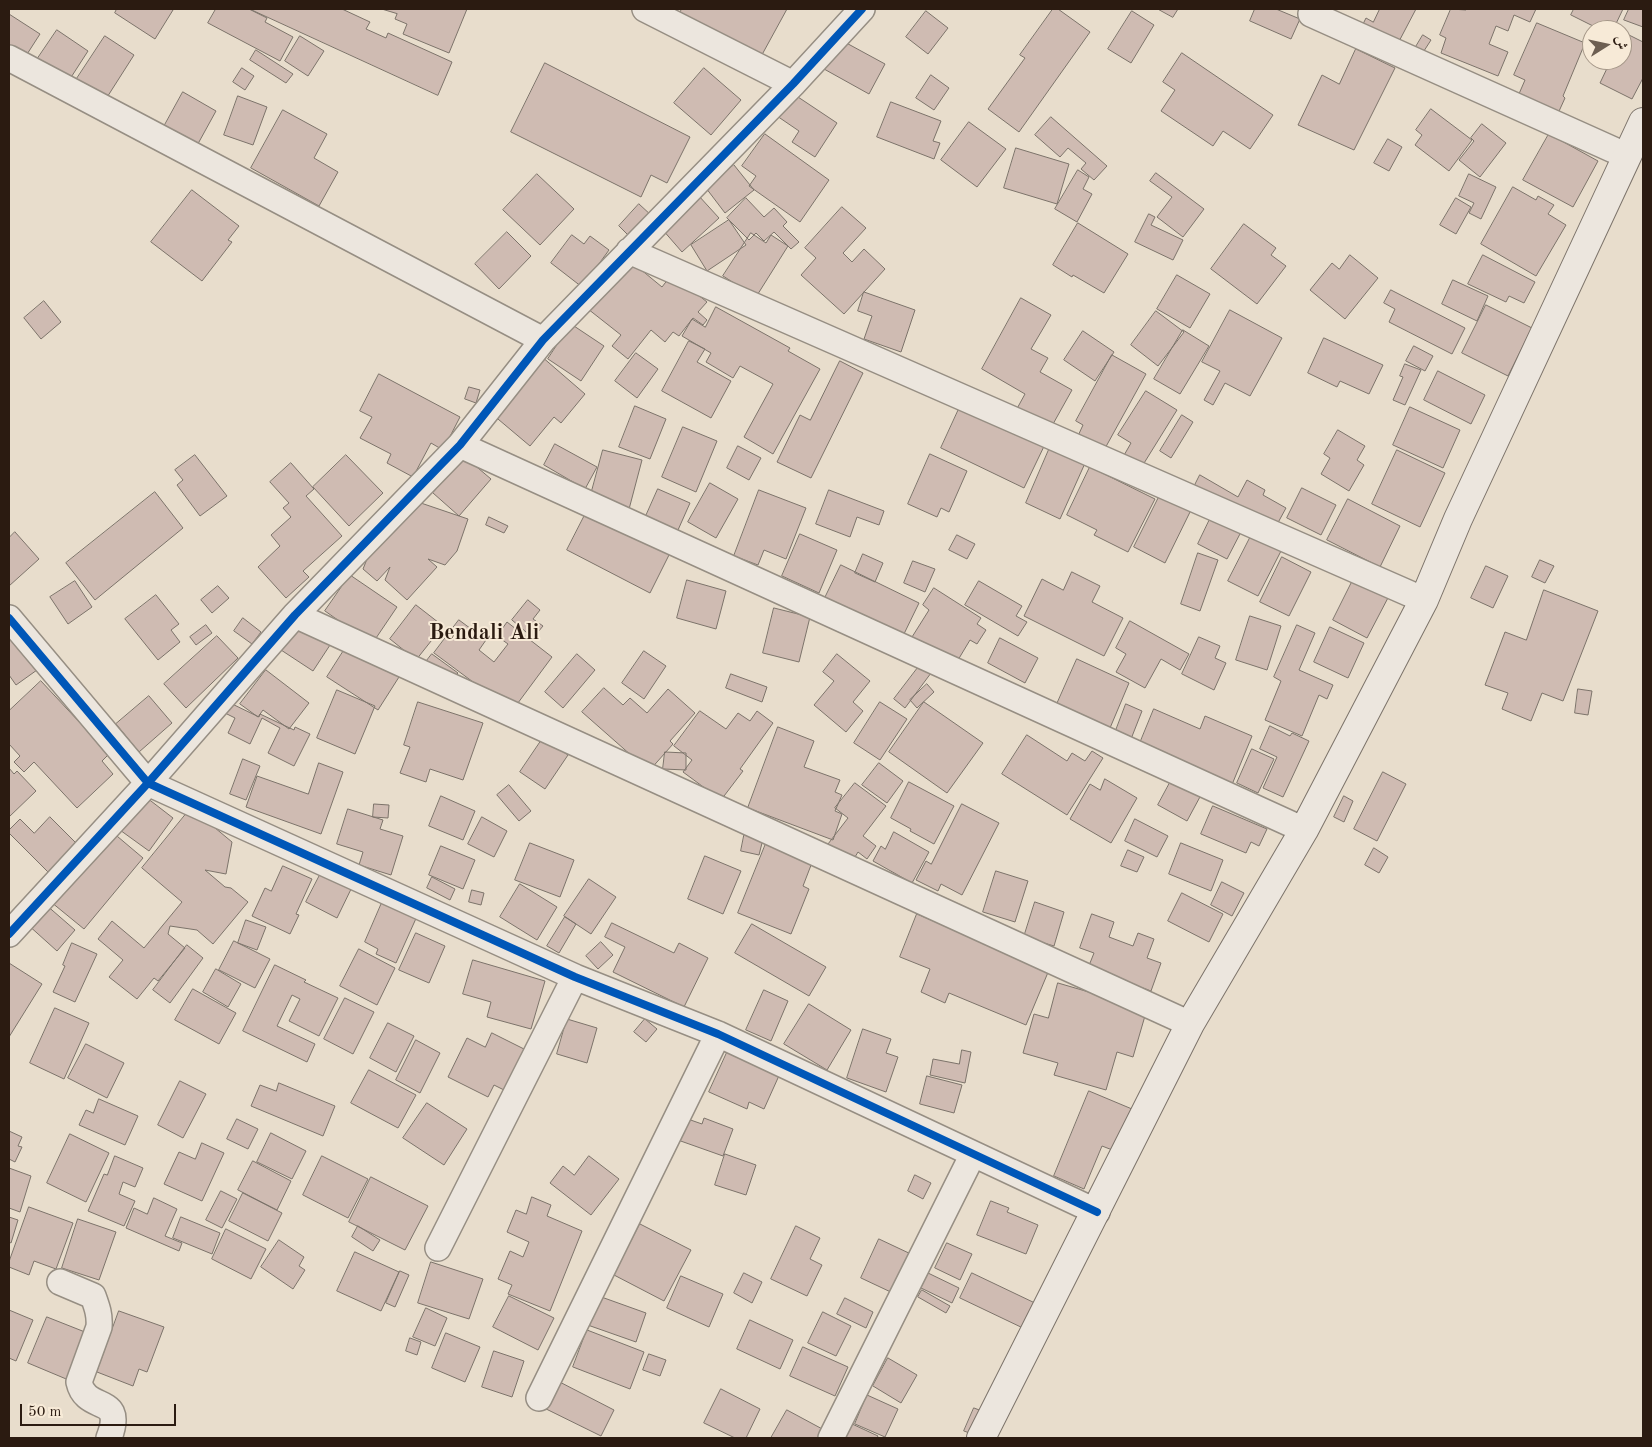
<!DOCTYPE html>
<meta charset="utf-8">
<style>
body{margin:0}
#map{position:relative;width:1652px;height:1447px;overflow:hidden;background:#e8ddcc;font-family:"Old Standard TT",Amiri,serif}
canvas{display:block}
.frame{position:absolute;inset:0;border:10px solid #2b1b11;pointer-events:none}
.north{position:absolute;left:1582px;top:20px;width:50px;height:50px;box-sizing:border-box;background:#f7ead7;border:1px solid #a59788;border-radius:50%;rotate:80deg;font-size:14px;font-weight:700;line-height:20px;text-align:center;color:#2b1b11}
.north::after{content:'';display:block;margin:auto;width:18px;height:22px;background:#6d5f52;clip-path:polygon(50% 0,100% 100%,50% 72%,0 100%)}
.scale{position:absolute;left:20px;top:1404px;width:156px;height:22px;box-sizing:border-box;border:2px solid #2b1b11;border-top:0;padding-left:6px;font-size:15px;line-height:18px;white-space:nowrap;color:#2b1b11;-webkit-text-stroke:4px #f7ead7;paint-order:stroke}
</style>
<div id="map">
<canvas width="1652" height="1447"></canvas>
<div class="frame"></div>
<div class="north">ش</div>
<div class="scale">50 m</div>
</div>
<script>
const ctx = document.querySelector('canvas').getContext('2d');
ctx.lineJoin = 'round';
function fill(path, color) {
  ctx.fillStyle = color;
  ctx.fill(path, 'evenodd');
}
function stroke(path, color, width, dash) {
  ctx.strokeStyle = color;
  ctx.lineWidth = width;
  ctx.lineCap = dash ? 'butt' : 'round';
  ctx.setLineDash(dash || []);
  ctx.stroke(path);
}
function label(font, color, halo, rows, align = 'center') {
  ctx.font = font + ' "Old Standard TT",serif';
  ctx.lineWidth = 4;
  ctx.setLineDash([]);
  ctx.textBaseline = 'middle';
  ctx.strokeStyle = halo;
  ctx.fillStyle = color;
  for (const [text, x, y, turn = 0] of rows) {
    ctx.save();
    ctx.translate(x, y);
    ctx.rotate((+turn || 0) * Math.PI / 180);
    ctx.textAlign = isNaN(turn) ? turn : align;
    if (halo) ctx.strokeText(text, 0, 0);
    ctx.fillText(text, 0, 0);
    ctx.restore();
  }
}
const building = new Path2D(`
 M117 9H171L173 10 155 39 115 13Z
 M216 9H249L267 18 265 22 293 37 280 61 208 23Z
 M250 9H342L370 22 366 29 386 38 388 33 452 62 438 95Z
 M382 9H467L449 53 403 34 407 24 395 19 397 14Z
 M682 9H787L758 62 677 18Z
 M1053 9H1058L1090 32 1019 132 988 109 1025 58 1020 55Z
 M1158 9H1178L1173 17Z
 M1255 9H1276L1300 19 1291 39 1250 21Z
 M1380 9H1416L1395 49 1360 30 1366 18 1373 22Z
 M1451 9 1466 10 1467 9H1536L1530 22 1514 15 1508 31 1496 26 1489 44 1508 52 1498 76 1441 53 1446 38 1440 35Z
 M1574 9H1623L1613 30H1601L1571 15Z
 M1629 9H1643V27L1624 20Z
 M926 11 948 28 928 54 906 37Z
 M1132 11 1154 25 1131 63 1108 49Z
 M9 14 40 34 22 62 9 53Z
 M1537 23 1585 43 1563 96 1565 98 1555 120 1515 103 1525 80 1514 75Z
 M57 30 88 51 68 82 36 61Z
 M1625 33 1643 42V78L1632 99 1600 83 1611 60H1622V37Z
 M1423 35 1431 40 1422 54 1414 50Z
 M105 36 134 55 104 102 74 83Z
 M300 36 324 51 308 76 285 61Z
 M839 39 885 64 869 94 824 69Z
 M1356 49 1395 68 1354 150 1298 125 1322 75 1339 84Z
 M256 50 293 74 286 83 250 60Z
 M1182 53 1273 115 1250 149 1223 131 1213 146 1161 111 1175 90 1163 82Z
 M545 63 690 137 667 183 651 175 641 197 511 132Z
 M242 68 254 76 245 90 233 82Z
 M704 68 741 100 711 135 674 103Z
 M931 75 949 88 934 110 916 98Z
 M183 92 216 111 194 151 161 132Z
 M792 93 837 123 815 157 792 142 799 131 777 116Z
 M238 96 267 107 253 145 224 135Z
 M891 102 941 121 933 141 940 143 934 159 877 137Z
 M1431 109 1472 140 1449 171 1415 145 1422 135 1416 130Z
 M283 110 327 134 314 158 338 172 319 206 251 168Z
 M1051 117 1107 166 1094 180 1081 169 1086 163 1068 148 1060 157 1035 135Z
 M969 122 1006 149 977 187 941 160Z
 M1482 124 1506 143 1480 177 1459 160 1474 141 1471 138Z
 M765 134 829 180 800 222 749 186 756 176 742 166Z
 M1549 134 1598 161 1573 207 1523 180Z
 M1388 139 1402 147 1389 171 1374 163Z
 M1016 148 1069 164 1057 204 1004 188Z
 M734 165 754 190 725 213 706 188Z
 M1078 170 1089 177 1083 189 1092 194 1077 222 1055 209Z
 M1156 173 1204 209 1183 237 1157 217 1172 197 1150 181Z
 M537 174 574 209 540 245 503 210Z
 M1469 174 1496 187 1481 219 1469 213 1474 203 1459 196Z
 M1513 187 1536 200 1538 196 1554 205 1548 214 1566 225 1536 276 1481 244Z
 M192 190 239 226 228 240 232 242 202 281 151 242Z
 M698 195 719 218 682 252 662 229Z
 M746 198 764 217 774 208 787 222 783 226 799 242 791 249 774 232 764 241 756 233 749 240 727 218Z
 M1456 198 1471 207 1456 234 1440 225Z
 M639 204 652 216 631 238 619 226Z
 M842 207 866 228 843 253 852 262 864 249 885 269 844 314 801 275 816 258 805 248Z
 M1149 214 1155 217 1151 225 1183 240 1173 260 1135 242Z
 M729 220 746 245 707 271 691 245Z
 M1078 223 1128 254 1104 293 1073 275 1072 277 1053 265Z
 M1244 224 1276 248 1271 255 1286 266 1257 304 1211 269Z
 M507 232 531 256 499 289 475 264Z
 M751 233 766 243 771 235 788 246 756 297 723 276Z
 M572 235 584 244 590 236 609 250 582 287 551 263Z
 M1350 255 1378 278 1345 319 1310 290 1332 263 1339 269Z
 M1483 255 1535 282 1524 303 1509 296 1506 302 1468 284Z
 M628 259 662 287 672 274 707 302 698 312 707 320 703 325 693 318 679 336 673 332 665 342 651 330 628 359 612 346 621 335 588 309Z
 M1177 275 1210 294 1190 328 1157 309Z
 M1453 280 1488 296 1477 321 1442 304Z
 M1391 290 1465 328 1452 354 1389 322 1395 309 1384 303Z
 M864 292 915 310 901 352 864 339 872 316 858 311Z
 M1021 298 1051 315 1031 349 1048 358 1040 372 1072 390 1048 433 1014 414 1025 394 982 369Z
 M44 301 61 322 41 339 24 318Z
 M1486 305 1532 328 1508 376 1462 353Z
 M716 307 790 348 788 351 820 369 773 454 744 437 773 384 740 366 733 378 706 362 711 353 682 336 692 319 705 327Z
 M1230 310 1282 338 1250 396 1225 383 1213 405 1204 400 1220 371 1202 362Z
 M1156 311 1184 332 1158 366 1131 345Z
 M571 324 604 346 581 381 548 359Z
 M1183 330 1209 346 1180 394 1154 379Z
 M1083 331 1114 352 1095 381 1064 360Z
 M1324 338 1383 365 1369 394 1340 381 1337 387 1308 373Z
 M689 341 705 349 697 362 731 381 711 418 662 391Z
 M1414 346 1433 356 1425 371 1406 361Z
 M636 353 658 369 637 398 615 381Z
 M1112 355 1146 374 1103 452 1077 438 1083 425 1076 421Z
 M541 356 585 394 561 423 554 417 530 446 492 414Z
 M840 361 863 373 811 478 777 462 800 415 810 420Z
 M1405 364 1421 370 1405 405 1393 400 1403 377 1400 376Z
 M1438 371 1485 395 1471 424 1424 400Z
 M379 374 460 417 443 450 431 443 413 477 387 463 391 454 360 438 372 417 360 411Z
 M469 387 480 390 476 403 465 399Z
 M1146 391 1177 410 1141 468 1123 457 1131 443 1118 435Z
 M964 398 1048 438 1024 488 941 448Z
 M635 406 666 419 650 459 619 447Z
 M1410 407 1460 430 1443 468 1393 445Z
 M1182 415 1193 422 1171 458 1160 451Z
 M683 427 717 441 696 492 662 477Z
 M1338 430 1365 446 1357 460 1364 465 1349 491 1321 474 1330 458 1324 454Z
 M555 444 597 467 585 489 544 465Z
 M1051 445 1086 461 1060 519 1026 503Z
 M738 446 761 458 749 480 727 468Z
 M603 450 642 460 628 513 589 502Z
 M1397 450 1445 473 1420 527 1372 504Z
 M930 454 967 471 949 512 941 508 937 517 908 504Z
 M195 455 227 496 200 516 177 485 183 480 175 470Z
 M346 455 383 493 349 526 313 487Z
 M465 457 491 479 459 516 433 493Z
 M291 463 314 489 306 496 342 536 303 571 309 577 286 598 258 567 280 546 271 535 291 517 283 508 289 503 270 482Z
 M1090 467 1155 499 1128 552 1094 535 1097 530 1067 515Z
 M1200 475 1238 497 1247 480 1265 490 1263 495 1286 508 1274 530 1195 485Z
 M710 483 738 499 716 538 688 522Z
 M1302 488 1336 505 1321 535 1287 518Z
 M658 489 690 503 674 539 642 525Z
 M759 490 806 508 786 559 764 550 758 565 734 556Z
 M829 490 884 511 879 525 857 517 850 537 816 524Z
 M1162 491 1191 510 1165 563 1134 547Z
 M155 492 183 528 95 600 66 563Z
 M1348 499 1400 526 1380 567 1327 540Z
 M412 500 468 519 457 551 445 565 428 559 437 567 407 600 385 580 390 567 377 581 363 569 367 559 383 541Z
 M587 511 670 553 650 593 567 550Z
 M1212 515 1242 530 1227 559 1198 544Z
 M489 517 508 526 504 533 486 525Z
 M15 532 39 559 9 586V538Z
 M800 534 837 550 819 593 782 576Z
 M957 535 975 544 967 559 949 550Z
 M1251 536 1281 551 1258 596 1228 581Z
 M1198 553 1218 560 1200 611 1181 604Z
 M863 554 883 563 875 582 855 573Z
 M1282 557 1311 572 1289 616 1260 602Z
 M1540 560 1554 566 1545 583 1532 577Z
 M913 561 935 569 925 592 904 583Z
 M841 565 919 603 902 638 824 600Z
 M1486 566 1508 576 1493 608 1471 598Z
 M1072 572 1100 586 1092 602 1123 618 1104 656 1024 616 1042 579 1063 590Z
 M350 575 397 607 372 644 325 611Z
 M1355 576 1390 594 1367 638 1333 620Z
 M687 580 726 591 716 629 677 618Z
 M75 581 92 607 68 624 50 597Z
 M979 581 1022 606 1016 616 1027 622 1018 636 965 605Z
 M218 586 229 598 212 613 201 600Z
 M934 588 981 618 977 624 986 630 977 644 970 640 955 665 912 637 929 610 923 605Z
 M1544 590 1598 611 1563 701 1542 693 1531 721 1502 709 1508 693 1485 685 1505 632 1526 640Z
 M156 595 179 624 171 630 180 642 158 660 125 619Z
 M528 600 540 610 533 619 543 626 533 638 512 620Z
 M416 605 443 626 416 660 390 639Z
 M774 608 810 617 799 662 763 653Z
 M9 616 44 665 16 685 9 675Z
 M1250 616 1281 626 1267 670 1236 660Z
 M243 618 261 632 252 644 234 631Z
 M296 619 332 642 313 671 278 648Z
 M459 620 486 640 479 650 494 662 508 644 497 636 507 622 552 657 512 711 434 653Z
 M1130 621 1189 654 1180 670 1161 659 1145 688 1116 672 1126 654 1116 648Z
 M206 625 212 633 196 645 190 637Z
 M1297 625 1315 633 1299 670 1333 685 1327 699 1319 695 1302 736 1265 720 1281 681 1274 677Z
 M1330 627 1364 643 1348 678 1314 662Z
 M217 636 238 658 186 708 164 684Z
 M1199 637 1220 646 1215 658 1226 663 1214 690 1182 674Z
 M1000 638 1038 658 1025 683 988 663Z
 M348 644 399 677 378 710 327 677Z
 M644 651 666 666 644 699 622 683Z
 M432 654 458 673 455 676 425 663Z
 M577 654 595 670 563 708 545 692Z
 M837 654 870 681 853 702 863 711 846 732 814 705 834 681 823 672Z
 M1077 659 1129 683 1110 728 1057 704Z
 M920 665 931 673 905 708 894 699Z
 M266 670 309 703 289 729 263 710 258 717 240 704Z
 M731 674 767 687 762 702 726 688Z
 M41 681 109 754 102 761 113 774 77 808 34 762 24 772 14 762 20 756 9 744V711Z
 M927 684 934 692 917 708 910 700Z
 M604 688 623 705 630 698 647 713 668 689 695 713 670 741 673 744 649 771 582 712Z
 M1578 689 1592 691 1588 715 1575 713Z
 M337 690 375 706 355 754 317 738Z
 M149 696 172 723 139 752 116 724Z
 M226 701 259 717 260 714 294 730 295 727 310 734 294 766 268 753 280 728 262 718 250 744 228 733 235 718 221 711Z
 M418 702 483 723 463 780 430 769 426 782 400 773 410 747 404 745Z
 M880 702 907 719 880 760 854 743Z
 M924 702 983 743 947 793 889 752Z
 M1126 704 1142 711 1131 739 1115 733Z
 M1154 709 1200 729 1205 716 1252 736 1231 787 1138 748Z
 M700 711 726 729 738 713 750 721 757 711 773 723 740 769 743 771 721 800 683 772 692 760 674 746Z
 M1270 726 1290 736 1292 733 1309 741 1283 797 1263 788 1277 757 1260 749Z
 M778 727 814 741 804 767 840 780 835 792 842 795 835 811 842 814 833 840 748 808Z
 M1027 735 1067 761 1072 753 1085 761 1092 751 1103 758 1067 815 1002 774Z
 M543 738 568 755 545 789 520 772Z
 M1252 749 1274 759 1258 793 1237 783Z
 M665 752 686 753V770L663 769Z
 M243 759 260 766 246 800 230 794Z
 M319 763 343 772 321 834 246 807 257 776 308 794Z
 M879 763 903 781 887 803 862 785Z
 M9 768 14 774 17 771 36 791 9 817Z
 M1383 772 1406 784 1377 841 1354 829Z
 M1105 779 1137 798 1111 843 1070 819 1090 784 1100 790Z
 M1172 779 1201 795 1187 821 1158 805Z
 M909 782 954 806 934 844 910 831 911 829 891 818Z
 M855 783 886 806 863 836 876 846 867 859 858 852 852 862 828 844 848 818 835 808Z
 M509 785 531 811 519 821 497 795Z
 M138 791 173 818 149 851 113 825Z
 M441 796 475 811 463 840 429 826Z
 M1344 796 1353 801 1344 822 1334 817Z
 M374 804 389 805 388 818 373 817Z
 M962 804 999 823 962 895 941 884 938 891 916 880 926 861 931 864Z
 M1213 806 1267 829 1259 846 1251 842 1246 853 1201 834Z
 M191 808 232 842 226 874 205 870 225 887 231 888 248 902 213 944 197 930 170 926 168 934 185 948 158 981 154 978 137 999 109 977 123 960 98 939 112 921 144 948 182 902 142 868Z
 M348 809 383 820 380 829 403 836 391 875 359 865 363 852 337 844Z
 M50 817 80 847 51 875 9 833V830L20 819 34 833Z
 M482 817 507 831 494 857 468 844Z
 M1135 819 1168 836 1157 857 1125 841Z
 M111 831 143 858 84 929 51 902Z
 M745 831 764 835 759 855 741 851Z
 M894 832 929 852 912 883 873 861 881 846 885 849Z
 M767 841 813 860 803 886 809 889 791 934 738 913Z
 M530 843 574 860 560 897 515 880Z
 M1181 843 1223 860 1211 891 1169 874Z
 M441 846 475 860 463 889 429 875Z
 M1374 848 1388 857 1379 873 1365 865Z
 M1128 850 1144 857 1137 872 1121 866Z
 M705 856 741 871 723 914 688 899Z
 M283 866 312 879 296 914 299 915 290 934 252 916 265 888 271 891Z
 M996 871 1028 881 1015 922 983 912Z
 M321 873 354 883 337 918 306 902Z
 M432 877 455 889 450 900 427 888Z
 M589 879 616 897 591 934 564 916Z
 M1222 882 1244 893 1232 916 1211 905Z
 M520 884 557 907 537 940 500 917Z
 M472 890 484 893 481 905 469 902Z
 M1182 893 1223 914 1209 942 1168 921Z
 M384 898 418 914 396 963 376 954 378 949 365 942Z
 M1035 902 1064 912 1054 946 1024 937Z
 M45 904 75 930 57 951 27 924Z
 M917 914 1049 970 1026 1025 949 993 945 1003 921 992 930 969 900 957Z
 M1092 914 1114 922 1109 937 1133 946 1138 933 1154 939 1147 958 1161 963 1151 991 1088 968 1094 953 1080 948Z
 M565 917 576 924 559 953 547 946Z
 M246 920 266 927 257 950 238 943Z
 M612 923 674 953 679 943 708 958 684 1007 613 972 625 947 605 937Z
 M752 924 826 967 809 996 735 953Z
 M416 933 445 946 429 983 399 970Z
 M234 941 270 959 255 988 219 970Z
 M601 942 613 955 598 969 586 956Z
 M72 943 97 954 75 1002 53 992 65 966 63 965Z
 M187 945 203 958 170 1003 153 990Z
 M359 949 395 968 377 1005 340 986Z
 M473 960 545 981 531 1029 487 1017 491 1002 463 994Z
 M9 963 42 984 9 1037Z
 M275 965 306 980 304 982 338 998 319 1036 289 1021 300 999 292 995 277 1026 315 1044 307 1062 243 1031Z
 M216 969 241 984 228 1007 203 992Z
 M1058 983 1147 1009 1133 1057 1117 1052 1106 1090 1054 1075 1058 1063 1023 1053 1034 1014 1048 1018Z
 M193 989 236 1013 219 1044 175 1020Z
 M764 990 788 1001 771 1041 746 1030Z
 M345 998 374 1012 353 1054 324 1039Z
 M809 1004 851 1030 827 1070 784 1044Z
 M55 1008 89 1023 64 1079 30 1063Z
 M567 1019 597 1028 587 1063 557 1054Z
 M645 1019 657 1029 646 1042 634 1032Z
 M388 1023 414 1036 396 1072 370 1058Z
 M863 1029 891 1039 886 1053 898 1057 886 1092 847 1078Z
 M492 1033 530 1052 510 1093 494 1085 488 1097 448 1077 467 1038 485 1047Z
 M416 1040 440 1053 420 1093 396 1080Z
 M86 1044 124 1063 107 1098 68 1078Z
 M730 1046 782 1069 764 1109 749 1102 747 1109 709 1092Z
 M962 1050 971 1052 965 1083 930 1075 933 1059 959 1064Z
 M369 1070 416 1095 398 1128 351 1103Z
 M927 1076 962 1085 954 1113 920 1104Z
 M180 1081 206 1094 183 1138 158 1125Z
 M279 1083 335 1106 323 1136 251 1106 260 1085 276 1091Z
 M1089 1091 1132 1109 1115 1151 1102 1146 1084 1189 1054 1176Z
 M99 1099 138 1116 125 1145 79 1125 86 1110 93 1113Z
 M427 1103 467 1129 444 1165 403 1138Z
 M682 1117 702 1124 704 1118 733 1129 723 1156 675 1139Z
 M237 1119 258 1129 248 1149 227 1139Z
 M9 1131 22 1137 18 1146 22 1147 15 1162 9 1159Z
 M271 1133 306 1151 292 1179 257 1162Z
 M70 1134 109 1153 86 1202 47 1183Z
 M202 1143 224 1153 202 1201 164 1184 179 1152 195 1159Z
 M725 1154 756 1165 746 1195 715 1185Z
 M115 1156 143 1168 135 1187 123 1182 119 1194 135 1201 124 1226 88 1211 104 1174 107 1175Z
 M322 1156 368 1179 348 1218 303 1195Z
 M589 1156 619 1179 591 1215 550 1183 563 1166 574 1175Z
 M253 1161 291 1181 277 1210 238 1190Z
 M9 1168 31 1176 20 1212 9 1208Z
 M915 1175 931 1183 923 1199 908 1191Z
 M371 1177 428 1206 405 1250 349 1222Z
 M221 1191 237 1199 222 1228 206 1220Z
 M243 1193 282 1213 268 1241 229 1221Z
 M532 1197 551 1205 547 1216 582 1231 550 1311 508 1294 512 1285 498 1279 510 1251 523 1257 529 1242 507 1232 516 1210 526 1214Z
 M154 1198 177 1209 165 1236 182 1243 179 1251 126 1228 134 1208 147 1214Z
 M991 1201 1009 1208 1007 1212 1038 1225 1026 1254 977 1235Z
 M29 1207 73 1223 56 1269 34 1261 29 1275 9 1267V1262Z
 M9 1217 18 1220 11 1243 9 1242Z
 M181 1217 220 1233 212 1254 173 1238Z
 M78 1219 116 1232 99 1280 62 1268Z
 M640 1224 691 1250 664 1301 614 1275Z
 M358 1226 380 1240 373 1251 352 1237Z
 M796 1226 820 1238 810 1259 822 1265 807 1296 771 1279Z
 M226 1229 266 1249 251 1279 212 1259Z
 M879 1239 913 1255 895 1294 861 1278Z
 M279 1240 304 1257 299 1266 305 1270 293 1289 261 1267Z
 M947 1243 972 1254 960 1280 935 1268Z
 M355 1252 399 1272 381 1311 337 1291Z
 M431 1262 483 1279 469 1319 418 1303Z
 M400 1271 409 1275 395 1307 386 1303Z
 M744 1273 762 1282 752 1303 734 1293Z
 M928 1273 959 1288 952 1303 921 1288Z
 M972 1273 1037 1304 1025 1329 960 1298Z
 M681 1276 723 1294 709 1327 667 1308Z
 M922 1290 950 1306 946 1313 918 1297Z
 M593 1294 646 1313 636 1342 582 1323Z
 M509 1296 554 1318 538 1350 493 1327Z
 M845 1298 873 1312 866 1328 837 1314Z
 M426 1308 447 1318 435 1346 413 1337Z
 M9 1310 33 1320 16 1361 9 1358Z
 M119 1311 164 1327 147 1372 139 1369 133 1386 97 1372Z
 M823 1312 851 1326 836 1356 808 1343Z
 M47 1317 90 1334 71 1381 28 1363Z
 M750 1320 793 1340 780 1369 737 1349Z
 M587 1330 644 1352 630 1389 573 1367Z
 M446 1333 480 1347 465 1382 432 1368Z
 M410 1338 421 1342 417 1355 406 1351Z
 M803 1347 848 1367 835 1396 790 1376Z
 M494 1351 524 1361 512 1397 482 1387Z
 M649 1354 666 1360 660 1376 643 1370Z
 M888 1358 917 1375 901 1403 873 1386Z
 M550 1377 614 1410 601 1436 536 1404Z
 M721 1389 760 1409 746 1438H735L704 1423Z
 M867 1395 898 1409 885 1437 855 1424Z
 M974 1408 982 1411 972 1434 964 1431Z
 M787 1410 826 1431 822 1438H771Z
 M850 1423 878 1436 877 1438H843Z`);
fill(building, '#cfbbb2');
stroke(building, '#7c736a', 1);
const street = new Path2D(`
 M645 9 793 84
 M1313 9 1311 14 1627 156
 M9 58 543 340
 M629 251 1424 600
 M460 445 1304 830
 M295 615 1190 1024
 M9 618 148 783 575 977 718 1034 1097 1212
 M9 934 148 783 295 615 460 445 543 340 793 84 862 9
 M438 1248 575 977
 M60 1282 93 1296C97 1307 100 1315 99 1327L79 1382C86 1414 126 1393 109 1438
 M539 1398 718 1034
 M831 1438 973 1154`);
const secondary = new Path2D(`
 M981 1438 1190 1024 1304 830 1424 600 1458 519 1643 122`);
stroke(street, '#968e83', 28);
stroke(secondary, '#7c736a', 30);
stroke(street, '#ece6de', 25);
stroke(secondary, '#ece6de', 28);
stroke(new Path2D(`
 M9 618 148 783 575 977 718 1034 1097 1212
 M9 934 148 783 295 615 460 445 543 340 793 84 862 9`), '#0057b8', 8);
label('bold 22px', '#2b1b11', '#f7ead7', [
 ["Bendali Ali",484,633]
]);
</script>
